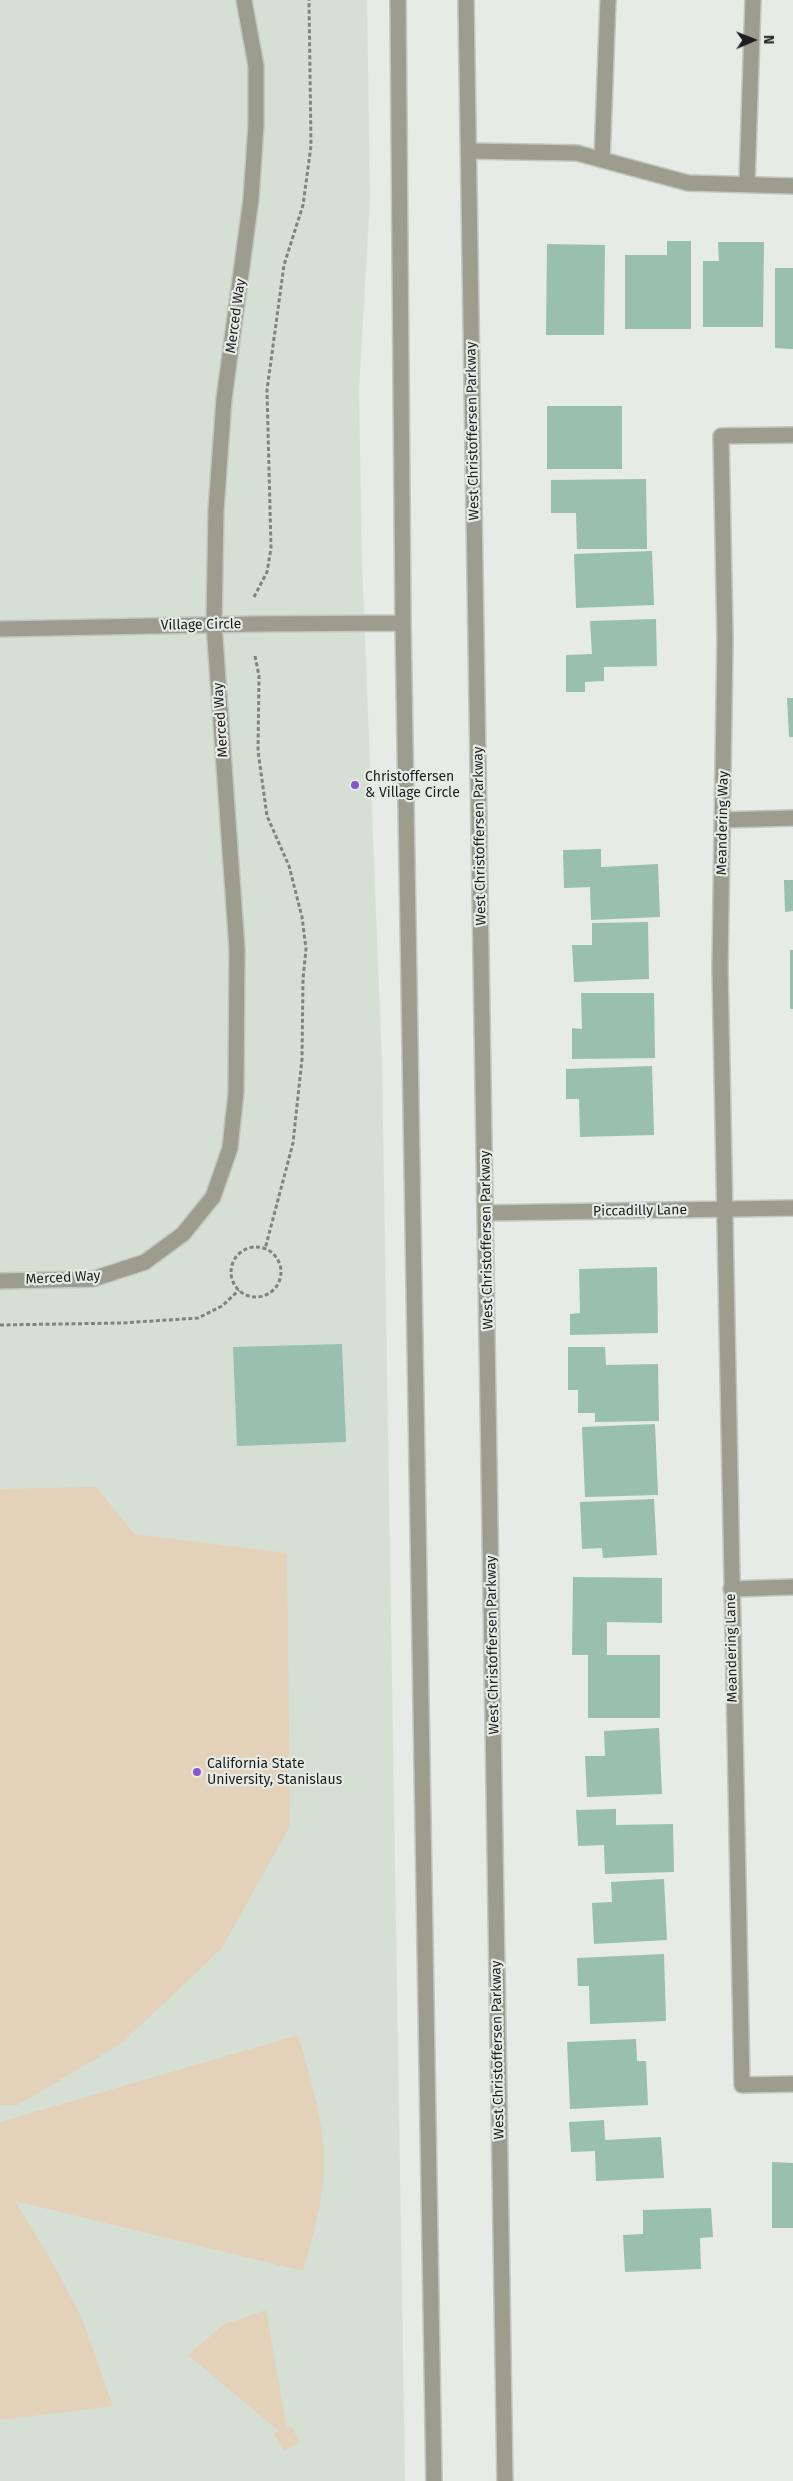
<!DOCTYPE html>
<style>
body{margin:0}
#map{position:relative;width:793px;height:2481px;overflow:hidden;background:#e6ebe5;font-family:"Fira Sans",sans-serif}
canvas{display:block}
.north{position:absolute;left:728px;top:15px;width:50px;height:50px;-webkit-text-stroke:4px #e6ebe5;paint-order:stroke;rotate:89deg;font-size:14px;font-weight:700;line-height:20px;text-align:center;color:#1e1f1d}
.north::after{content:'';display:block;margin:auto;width:18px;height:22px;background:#1e1f1d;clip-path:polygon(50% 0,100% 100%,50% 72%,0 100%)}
</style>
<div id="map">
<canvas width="793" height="2481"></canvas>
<div class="north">N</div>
</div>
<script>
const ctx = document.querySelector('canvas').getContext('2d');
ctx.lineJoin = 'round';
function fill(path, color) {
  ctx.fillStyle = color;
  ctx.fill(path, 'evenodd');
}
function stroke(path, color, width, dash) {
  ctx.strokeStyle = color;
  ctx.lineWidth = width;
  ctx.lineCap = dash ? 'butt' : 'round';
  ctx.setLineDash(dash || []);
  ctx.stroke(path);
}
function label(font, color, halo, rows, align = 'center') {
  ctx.font = font + ' "Fira Sans",sans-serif';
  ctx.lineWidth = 4.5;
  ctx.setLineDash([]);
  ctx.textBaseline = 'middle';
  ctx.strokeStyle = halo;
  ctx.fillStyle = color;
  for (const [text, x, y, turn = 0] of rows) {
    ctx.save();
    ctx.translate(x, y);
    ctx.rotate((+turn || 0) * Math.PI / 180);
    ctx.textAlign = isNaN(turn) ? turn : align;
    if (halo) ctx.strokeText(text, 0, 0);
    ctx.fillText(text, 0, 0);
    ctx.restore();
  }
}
fill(new Path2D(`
 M0 0H367L370 198 359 390 362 563 382 1063 405 2481H0Z`), '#d6dfd3');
fill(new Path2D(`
 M96 1487 134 1534 287 1553 290 1826 222 1948 122 2043 18 2105H0V1489Z
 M298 2035C309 2073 321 2112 324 2151 326 2191 314 2233 303 2271L15 2201 51 2260 81 2316 113 2406 0 2420V2122Z
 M266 2310 287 2428 291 2426 300 2442 284 2451 274 2434 279 2431 188 2355 223 2325Z`), '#e3d1ba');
fill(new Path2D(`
 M667 241H691V329H625V255H667Z
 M718 242H764L763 327H703V261H719Z
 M547 244 605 245 604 335H546Z
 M775 268H793V349L775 348Z
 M547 406H622V469H547Z
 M646 479 647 549H577L576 513H551V480Z
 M652 551 654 605 576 608 574 554Z
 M656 619 657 666 604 667V681L585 682V692H566V655L592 654 590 621Z
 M787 698H793V737H789Z
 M601 849V867L658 864 660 917 591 920 590 887 564 888 563 850Z
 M784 880H793V911L785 912Z
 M648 922 649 979 574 982 572 945H592V923Z
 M790 950H793V1009H790Z
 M581 993H654L655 1058 572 1059V1028L582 1029Z
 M652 1066 654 1135 580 1137 579 1099H566V1069Z
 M657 1267 658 1333 570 1335V1314L580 1313 579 1269Z
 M342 1344 346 1442 237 1446 233 1347Z
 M568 1347H605L606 1365 658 1364 659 1421 595 1422V1413H578V1390H568Z
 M655 1424 658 1495 585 1497 582 1427Z
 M654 1499 657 1555 603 1558 602 1548 582 1549 580 1502Z
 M573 1577 662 1578V1623L607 1622V1655H660V1718H588V1655H572Z
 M659 1728 662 1794 587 1797 585 1756H605L604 1731Z
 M616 1809V1825L673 1824 674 1872 605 1874 604 1845 578 1846 576 1810Z
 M664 1879 667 1940 594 1944 592 1903 612 1902 611 1882Z
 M664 1954 666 2021 590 2024 589 1986H578L577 1958Z
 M636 2039 637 2061H646L648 2105 570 2109 567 2042Z
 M604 2120 605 2140 661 2137 664 2178 596 2181 595 2151 571 2152 569 2122Z
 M772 2162 793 2163V2228H772Z
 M711 2208 713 2237 700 2238 701 2269 625 2272 623 2235 643 2234V2210Z`), '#99bfb1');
const minor = new Path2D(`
 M398 0 403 623 434 2481
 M466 0 505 2481
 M469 151 577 153 688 183 793 186
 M602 160 608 0
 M747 184 753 0
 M793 435 721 436 725 639 720 968 742 2085 793 2084
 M0 629 254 624 403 623
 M722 820 793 818
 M486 1213 793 1208
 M0 1281 93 1279 145 1262 183 1234 213 1197 230 1148 236 1092 237 949 214 624 216 510 224 399 251 199 256 125V66L244 0
 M731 1589 793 1587`);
stroke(minor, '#c2c6c1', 18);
stroke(new Path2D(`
 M254 597 267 572 271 548 267 390 284 265 303 205 311 146 309 0
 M255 656 259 676 258 751 267 816 289 866 302 917 306 949 303 979 302 1059 293 1143 265 1249
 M231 1272a25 25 0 1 1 50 0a25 25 0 1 1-50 0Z
 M0 1325 122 1323 198 1318 222 1306 239 1290`), '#80837f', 3, [4, 2.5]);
stroke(minor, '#9d9d8f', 15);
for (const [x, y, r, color] of [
 [355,785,5,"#8954cc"],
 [197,1772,5,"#8954cc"]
]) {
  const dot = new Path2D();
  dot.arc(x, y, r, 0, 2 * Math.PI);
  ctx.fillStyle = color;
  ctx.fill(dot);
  stroke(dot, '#e6ebe5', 2);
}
label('14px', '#1e1f1d', '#e6ebe5', [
 ["Merced Way",236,316,-82],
 ["West Christoffersen Parkway",473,431,-91],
 ["Village Circle",201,625,-1],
 ["Merced Way",221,720,-94],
 ["Meandering Way",723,823,-89],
 ["West Christoffersen Parkway",480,836,-91],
 ["Piccadilly Lane",640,1211,-1],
 ["West Christoffersen Parkway",487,1240,-91],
 ["Merced Way",63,1278,-3],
 ["West Christoffersen Parkway",493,1645,-91],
 ["Meandering Lane",732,1648,-91],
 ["West Christoffersen Parkway",498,2050,-91]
]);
label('14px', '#1e1f1d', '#e6ebe5', [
 ["Christoffersen",365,777],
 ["& Village Circle",365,793],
 ["California State",207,1764],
 ["University, Stanislaus",207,1780]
], 'left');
</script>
